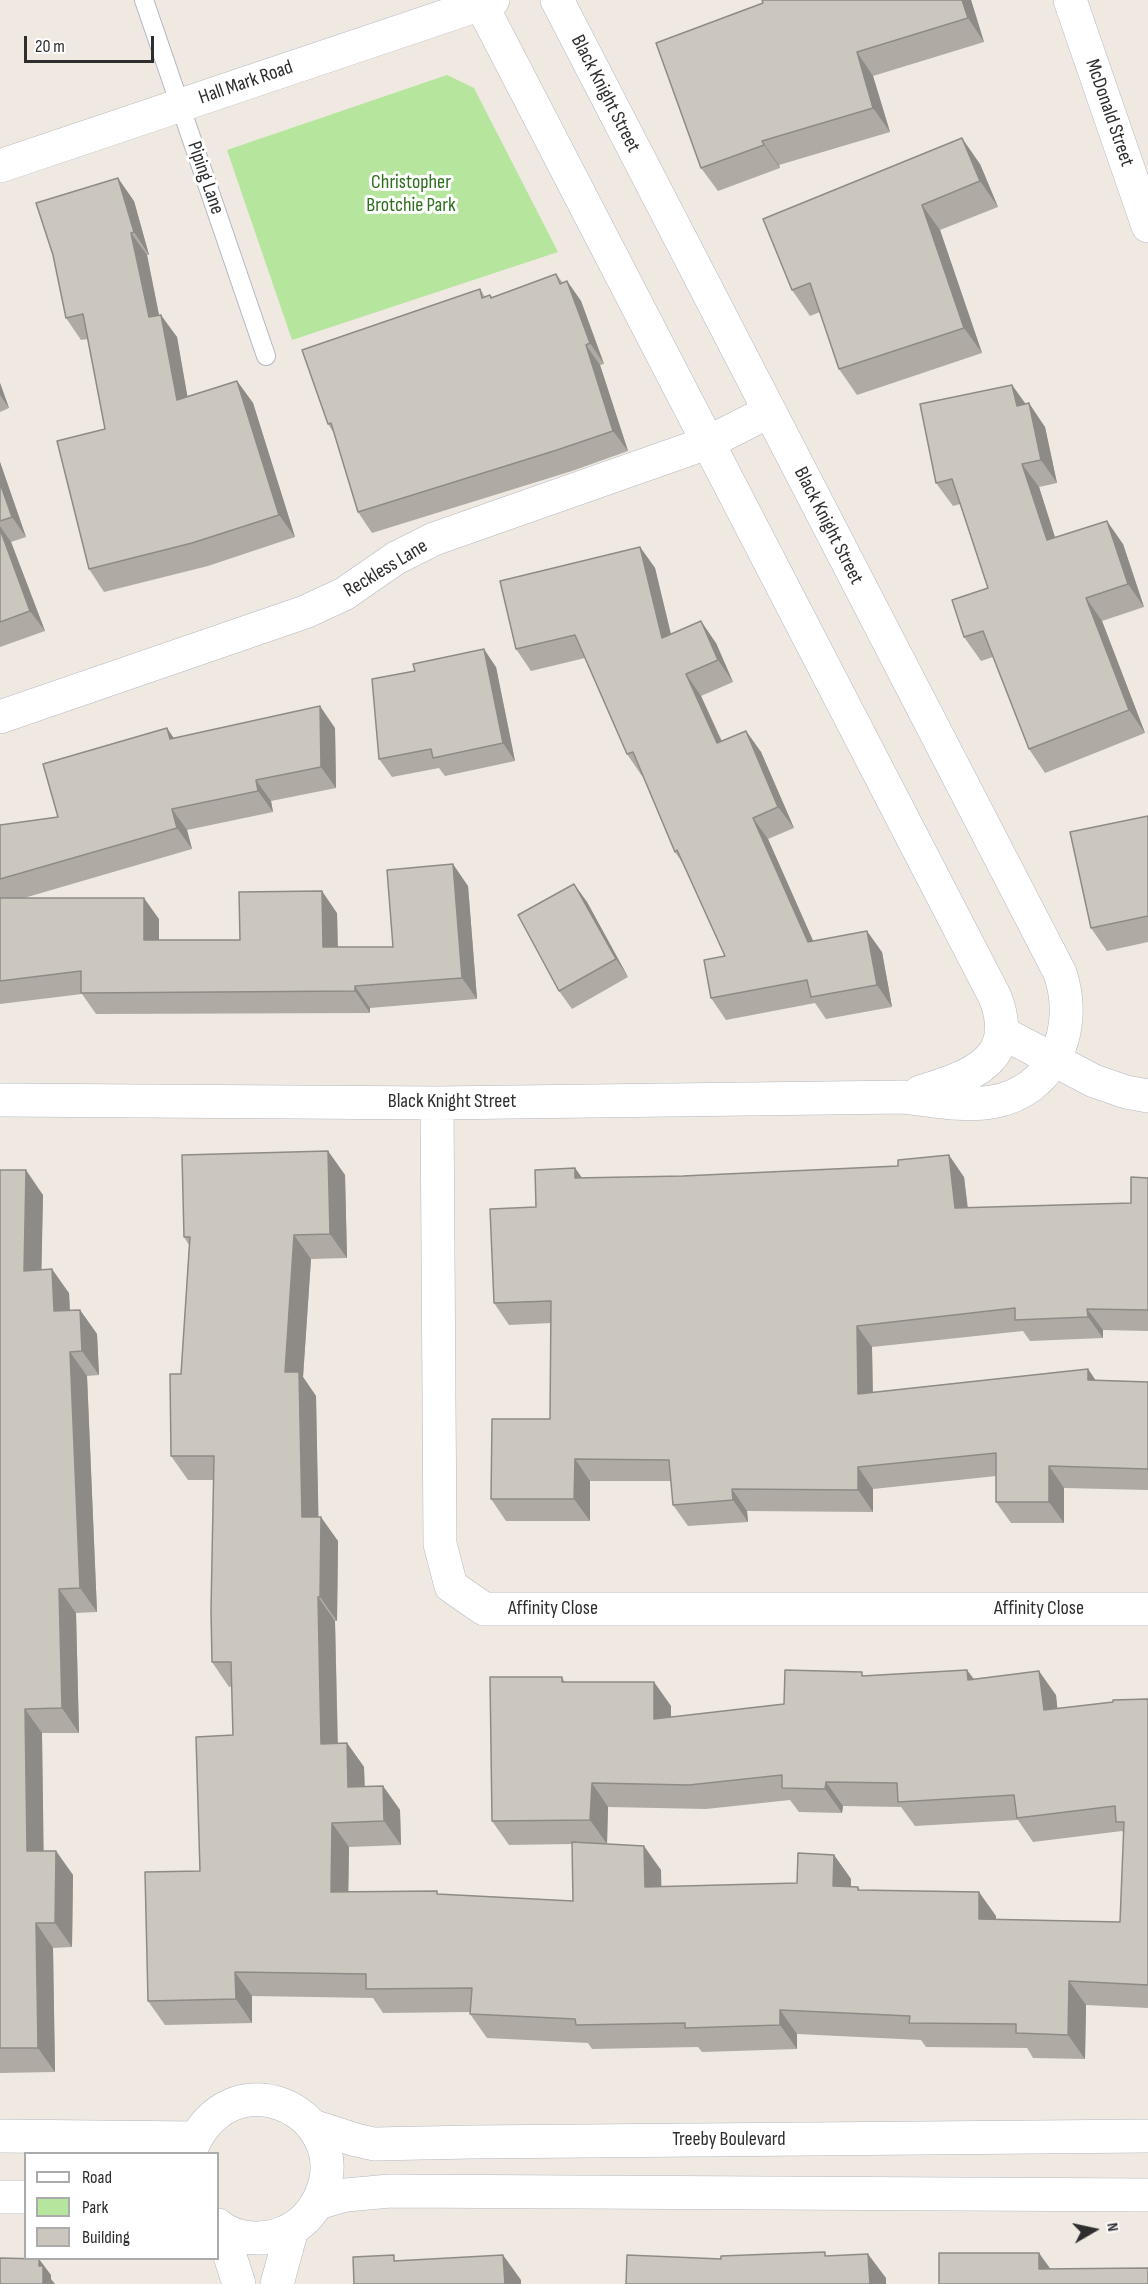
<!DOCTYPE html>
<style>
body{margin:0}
#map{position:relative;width:1148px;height:2284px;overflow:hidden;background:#efe9e1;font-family:"Sofia Sans Condensed",sans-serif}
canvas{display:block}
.legend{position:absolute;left:24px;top:2152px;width:195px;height:108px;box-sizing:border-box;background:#fff;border:2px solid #ababab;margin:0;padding:8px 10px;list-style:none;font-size:18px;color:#2e2e2e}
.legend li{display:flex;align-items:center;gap:12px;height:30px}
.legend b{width:30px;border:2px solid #ababab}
.north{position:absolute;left:1064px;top:2200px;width:60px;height:60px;-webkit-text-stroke:4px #fff;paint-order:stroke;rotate:81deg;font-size:16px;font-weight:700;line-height:24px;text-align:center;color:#2e2e2e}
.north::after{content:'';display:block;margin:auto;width:21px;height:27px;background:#2e2e2e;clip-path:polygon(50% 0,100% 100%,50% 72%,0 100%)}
.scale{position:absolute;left:24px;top:36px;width:130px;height:27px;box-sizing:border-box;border:3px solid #2e2e2e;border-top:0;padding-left:8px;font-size:18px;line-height:21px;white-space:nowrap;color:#2e2e2e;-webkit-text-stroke:4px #fff;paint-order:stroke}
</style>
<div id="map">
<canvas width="1148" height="2284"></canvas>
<ul class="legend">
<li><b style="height:8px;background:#fff"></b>Road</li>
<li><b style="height:16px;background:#b6e59e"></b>Park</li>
<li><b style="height:16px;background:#cbc7bf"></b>Building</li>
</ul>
<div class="north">N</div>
<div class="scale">20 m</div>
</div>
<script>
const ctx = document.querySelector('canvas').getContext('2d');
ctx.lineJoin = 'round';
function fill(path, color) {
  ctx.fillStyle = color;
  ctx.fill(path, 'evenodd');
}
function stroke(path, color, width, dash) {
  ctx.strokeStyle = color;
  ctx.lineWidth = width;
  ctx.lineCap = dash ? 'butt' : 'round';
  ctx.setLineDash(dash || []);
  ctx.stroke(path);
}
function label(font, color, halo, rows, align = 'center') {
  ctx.font = font + ' "Sofia Sans Condensed",sans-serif';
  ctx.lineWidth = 6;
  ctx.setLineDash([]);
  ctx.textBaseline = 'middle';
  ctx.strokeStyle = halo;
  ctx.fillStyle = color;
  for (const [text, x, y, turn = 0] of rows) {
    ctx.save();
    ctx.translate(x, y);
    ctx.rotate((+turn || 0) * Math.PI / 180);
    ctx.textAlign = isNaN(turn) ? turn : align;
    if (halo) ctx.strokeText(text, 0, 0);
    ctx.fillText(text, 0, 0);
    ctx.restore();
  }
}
fill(new Path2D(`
 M447 75 474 88 558 252 292 340 227 150Z`), '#b6e59e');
const lane = new Path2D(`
 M144 0 266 356`);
const street = new Path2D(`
 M1070 0 1148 226
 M481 4 995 997C1020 1061 969 1077 920 1092
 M0 166 493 0
 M0 717 305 612 344 594 396 558 434 539 707 443 768 412
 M1001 1032 1094 1081 1126 1092 1148 1096
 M0 1100 437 1103 904 1097C932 1100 964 1107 992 1102 1054 1091 1079 1029 1060 973L557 0
 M437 1103 440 1544 451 1586 484 1609H1148
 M312 2126 356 2140 374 2144 473 2142 1148 2136
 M0 2136 195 2138
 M189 2154C228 2050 356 2113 321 2195 313 2213 301 2226 283 2233 263 2241 235 2240 218 2225
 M0 2197H26
 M318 2203 346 2195 390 2191 1148 2195
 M221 2228 239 2284
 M277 2284 292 2229`);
stroke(lane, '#b4b7c1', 20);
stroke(street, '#b4b7c1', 34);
stroke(lane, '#fff', 18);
stroke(street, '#fff', 33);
fill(new Path2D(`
 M762 0H971L984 42 873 76 890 132 779 165 780 168 718 191 701 168 763 3Z
 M980 164 998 207 940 230 982 353 857 395 839 369 820 312 810 316 792 290Z
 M134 201 149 255H147L159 315 177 337 187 396 237 381 253 403 295 537 208 566 104 592 89 569 105 429 88 339 81 340 66 318Z
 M556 274 563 283 567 281 581 301 604 364 600 365 628 451 572 471 372 533 358 512 334 433 328 424 480 289 485 297 490 295 492 297Z
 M0 383 9 408 0 412Z
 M1012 385 1026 404 1045 427 1057 483 1039 487 1055 537 1123 544 1144 607 1102 621 1145 733 1045 773 1029 749 993 657 981 661 964 637 988 588 960 504 953 506 936 483Z
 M0 462 26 537 11 542 45 631 0 647Z
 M640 547 655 568 671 634 716 643 733 682 701 696 722 741 746 731 761 752 794 828 768 839 813 941 882 952 892 1007 826 1019 815 1003 726 1020 711 998 725 956 684 865 675 852 643 776H642L627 754 585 658 531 671 516 649Z
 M496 667 515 761 445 776 439 768 392 777 379 759Z
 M335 728 336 788 271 801 273 812 187 830 192 849 24 898 159 919V940H240L337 913 338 947H393L468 886 477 999 370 1008V1013L96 1014 82 994 0 1004V825L58 817 174 738Z
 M1148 816V942L1107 951 1091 928Z
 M574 884 587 902 628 977 572 1009 559 991Z
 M328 1151 345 1175 347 1258 311 1259 303 1377 316 1396 318 1517 338 1541 337 1621H335L338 1743H347L364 1767 365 1787 383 1786 400 1810 401 1845 349 1847 348 1892 439 1894 573 1901 572 1844 509 1845 492 1821 562 1677 565 1682H654L671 1706V1717L784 1704 865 1676 967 1670 974 1679 1056 1695 1057 1709 1148 1699V2008L1086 2005 1085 2059 1033 2058 1027 2048 926 2047 921 2040 797 2034V2049L702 2052 698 2047 592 2049 588 2043 487 2038 470 2014V2012L383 2013 373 1998 252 1996V2023L165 2025 148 2001 200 1871 233 1735 232 1686 229 1687 212 1662 214 1480H188L171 1456 181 1374 189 1245 184 1237ZM790 1800 799 1812 842 1813 843 1806 901 1807 915 1826 1018 1820 1033 1842 1122 1831 1124 1834 1120 1922 996 1919V1916L860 1890 858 1887H851V1879L834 1855 797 1883 661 1887V1870L607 1844 608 1807 706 1809Z
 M575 1168 582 1178 964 1177 968 1208 1131 1203 1148 1178V1331L1103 1330V1338L1030 1341 1023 1331 872 1347 873 1392 1088 1369 1095 1380 1148 1382V1490L1064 1488V1523H1011L996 1502V1476L873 1489V1512L747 1511 748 1522 688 1526 673 1505 671 1481H590V1521H506L491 1499 550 1419 551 1323 509 1325 494 1303 536 1207Z
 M0 1170 43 1195 41 1270 69 1293 70 1310H80L97 1334 99 1375 87 1376 97 1612 76 1613 79 1733H42L43 1851H56L73 1875 72 1947 53 1948 55 2072 0 2073Z`), '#afaba4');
fill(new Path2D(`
 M962 0H971L984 42 968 18Z
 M857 52 873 76 890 132 873 108Z
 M962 138 980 164 998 207 980 181Z
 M762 141 779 165 780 168 764 145Z
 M118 178 134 201 149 255 134 232Z
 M922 205 940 230 982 353 964 328Z
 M131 233 147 255 164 340 149 317Z
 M567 281 581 301 604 364 590 343Z
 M161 315 177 337 192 422 177 400Z
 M586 345 600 365 628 451 613 431Z
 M237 381 253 403 295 537 279 515Z
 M0 383 9 408 0 395Z
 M1012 385 1028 408 1017 406Z
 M1029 403 1045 427 1057 483 1041 460Z
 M0 462 26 537 12 517 0 483Z
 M1022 464 1039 487 1063 563 1047 540Z
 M1107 521 1123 544 1144 607 1128 584Z
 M0 526 11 542 45 631 30 611 0 529Z
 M640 547 655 568 677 660 662 638Z
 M1086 598 1102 621 1145 733 1129 710Z
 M701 621 716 643 733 682 718 660Z
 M484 649 496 667 515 761 503 743Z
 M686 674 701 696 732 765 717 743Z
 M320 706 335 728 336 788 321 767Z
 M167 728 182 750 170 739Z
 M746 731 761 752 794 828 778 807Z
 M256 780 271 801 273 812 258 791Z
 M172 809 187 830 192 849 177 828Z
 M753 818 768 839 823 963 808 942Z
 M453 864 468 886 477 999 462 978Z
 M574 884 587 902 628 977 616 959Z
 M322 891 337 913 338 969 323 947Z
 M144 898 159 919V961L144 940Z
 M867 931 882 952 892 1007 877 985Z
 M355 986 370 1008V1013L355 991Z
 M328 1151 345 1175 347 1258 330 1234Z
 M949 1155 964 1177 970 1230 955 1208Z
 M575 1168 590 1189 575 1178Z
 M26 1170 43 1195 41 1295 24 1271Z
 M294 1235 311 1259 303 1377 316 1396 319 1541 302 1517 285 1372Z
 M52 1269 69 1293 71 1335 54 1311Z
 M1087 1309 1103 1330V1338L1088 1317Z
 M80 1310 97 1334 99 1375 82 1351Z
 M857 1326 872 1347 873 1416 858 1394Z
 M70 1352 87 1376 97 1612 80 1588Z
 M1088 1369 1103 1391 1088 1380Z
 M575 1459 590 1481V1521L574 1499Z
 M1049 1466 1064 1488V1523L1049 1502Z
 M858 1467 873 1489V1512L858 1490Z
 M732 1489 747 1511 748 1522 733 1500Z
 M321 1517 338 1541 337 1621 320 1597Z
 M59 1589 76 1613 79 1733 62 1708Z
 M318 1597 335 1621 338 1768 321 1744Z
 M967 1670 984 1694 968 1680Z
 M1039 1671 1056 1695 1060 1735 1044 1710Z
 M654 1682 671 1706V1743L654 1719Z
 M25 1709 42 1733 44 1875 27 1851Z
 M347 1743 364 1767 365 1812 348 1787Z
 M826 1782 843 1806 842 1813 825 1789Z
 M592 1783 608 1807 607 1844 590 1820Z
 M383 1786 400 1810 401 1845 384 1821Z
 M332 1823 349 1847 348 1916 331 1892Z
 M644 1846 661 1870 662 1911 645 1887Z
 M56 1851 73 1875 72 1947 55 1923Z
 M834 1855 851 1879 850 1910 833 1886Z
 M979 1892 996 1916V1943L979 1919Z
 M36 1923 53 1948 55 2072 38 2048Z
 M235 1972 252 1996V2023L236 1999Z
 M1069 1981 1086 2005 1085 2059 1068 2035Z
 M780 2010 797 2034V2049L780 2025Z
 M1039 2253 1057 2278 1039 2269Z
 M868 2254 886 2278V2284H870Z
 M503 2255 521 2280V2284H505Z
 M39 2259 51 2275V2279L55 2284H43L39 2266Z`), '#8e8b86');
const building = new Path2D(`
 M762 0H962L968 18 857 52 873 108 762 141 764 145 701 168 656 43 763 3Z
 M962 138 980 181 922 205 964 328 839 369 810 283 792 290 763 219Z
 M118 178 134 232 131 233 149 317 161 315 177 400 237 381 279 515 192 543 89 569 57 441 105 429 83 314 66 318 53 255 36 203Z
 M556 274 560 284 567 281 590 343 586 345 613 431 557 450 358 512 331 423 328 424 302 350 480 289 482 298 490 295 491 298Z
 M1012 385 1017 406 1029 403 1041 460 1022 464 1047 540 1107 521 1128 584 1086 598 1129 710 1029 749 983 631 964 637 952 600 988 588 952 479 936 483 920 404Z
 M0 483 12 517 0 521Z
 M0 529 30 611 0 622Z
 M640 547 662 638 701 621 718 660 686 674 717 743 746 731 778 807 753 818 808 942 867 931 877 985 811 997 807 980 711 998 704 960 725 956 677 850 675 852 633 752 627 754 575 635 516 649 500 581Z
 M484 649 503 743 433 758 431 749 379 759 372 679 415 671 413 664Z
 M320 706 321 767 256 780 258 791 172 809 177 828 0 879V825L58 817 43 764 167 728 170 739Z
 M1148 816V916L1091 928 1070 832Z
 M453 864 462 978 355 986V991L81 993V971L0 981V898H144V940H240L239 892 322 891 323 947H393L387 870Z
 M574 884 616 959 559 991 518 915Z
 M328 1151 330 1234 294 1235 285 1372H299L302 1517H321L320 1597H318L321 1744 347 1743 348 1787 383 1786 384 1821 332 1823 331 1892 437 1891V1894L573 1901 572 1842 644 1846 645 1887 797 1883 798 1853 834 1855 833 1886 858 1887V1890L979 1892V1919L1120 1922 1124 1822H1116L1115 1806 1017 1818 1014 1795 898 1802 897 1783 826 1782 825 1789 782 1788V1775L689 1785 592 1783 590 1820 492 1821 490 1677H562V1682H654V1719L784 1704 785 1670 862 1672V1676L967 1670 968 1680 1039 1671 1044 1710 1113 1702V1700L1148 1699V1985L1069 1981 1068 2035 1016 2033V2024L909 2023 910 2016 780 2010V2025L685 2028V2023L576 2025 575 2019 470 2014 472 1988 366 1989V1974L235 1972 236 1999 148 2001 145 1872 200 1871 196 1737 233 1735 231 1662H212L211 1610 214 1456H171L170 1374H181L190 1237H184L182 1155Z
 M949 1155 955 1208 1131 1203V1177L1148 1178V1310L1087 1309 1088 1317 1015 1320V1308L857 1326 858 1394 1088 1369V1380L1148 1382V1469L1049 1466V1502H996V1453L858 1467V1490L732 1489 733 1500 673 1505 669 1460 575 1459 574 1499H491L492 1419H550L551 1301 494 1303 490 1209 536 1207 535 1170 575 1168V1178L683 1176 898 1166V1160Z
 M0 1170H26L24 1271 52 1269 54 1311 80 1310 82 1351 70 1352 80 1588 59 1589 62 1708 25 1709 27 1851H56L55 1923H36L38 2048H0Z
 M825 2252V2256L868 2254 870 2284H626L627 2255 721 2259V2256Z
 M939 2253H1039V2269L1148 2268V2284H939Z
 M394 2255V2261L503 2255 505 2284H354L353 2257Z
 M0 2258 39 2259V2266H43V2284H0Z`);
fill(building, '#cbc7bf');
stroke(building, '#8e8b86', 1.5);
label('20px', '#2e2e2e', '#fff', [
 ["Hall Mark Road",246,83,-19],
 ["Black Knight Street",605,94,63],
 ["McDonald Street",1109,113,71],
 ["Piping Lane",205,178,71],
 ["Black Knight Street",828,526,63],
 ["Reckless Lane",386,569,-31],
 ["Black Knight Street",452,1102],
 ["Affinity Close",553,1609],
 ["Affinity Close",1039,1609],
 ["Treeby Boulevard",729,2140]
]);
label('20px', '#2c6e1b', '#fff', [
 ["Christopher",411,183],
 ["Brotchie Park",411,206]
]);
</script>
